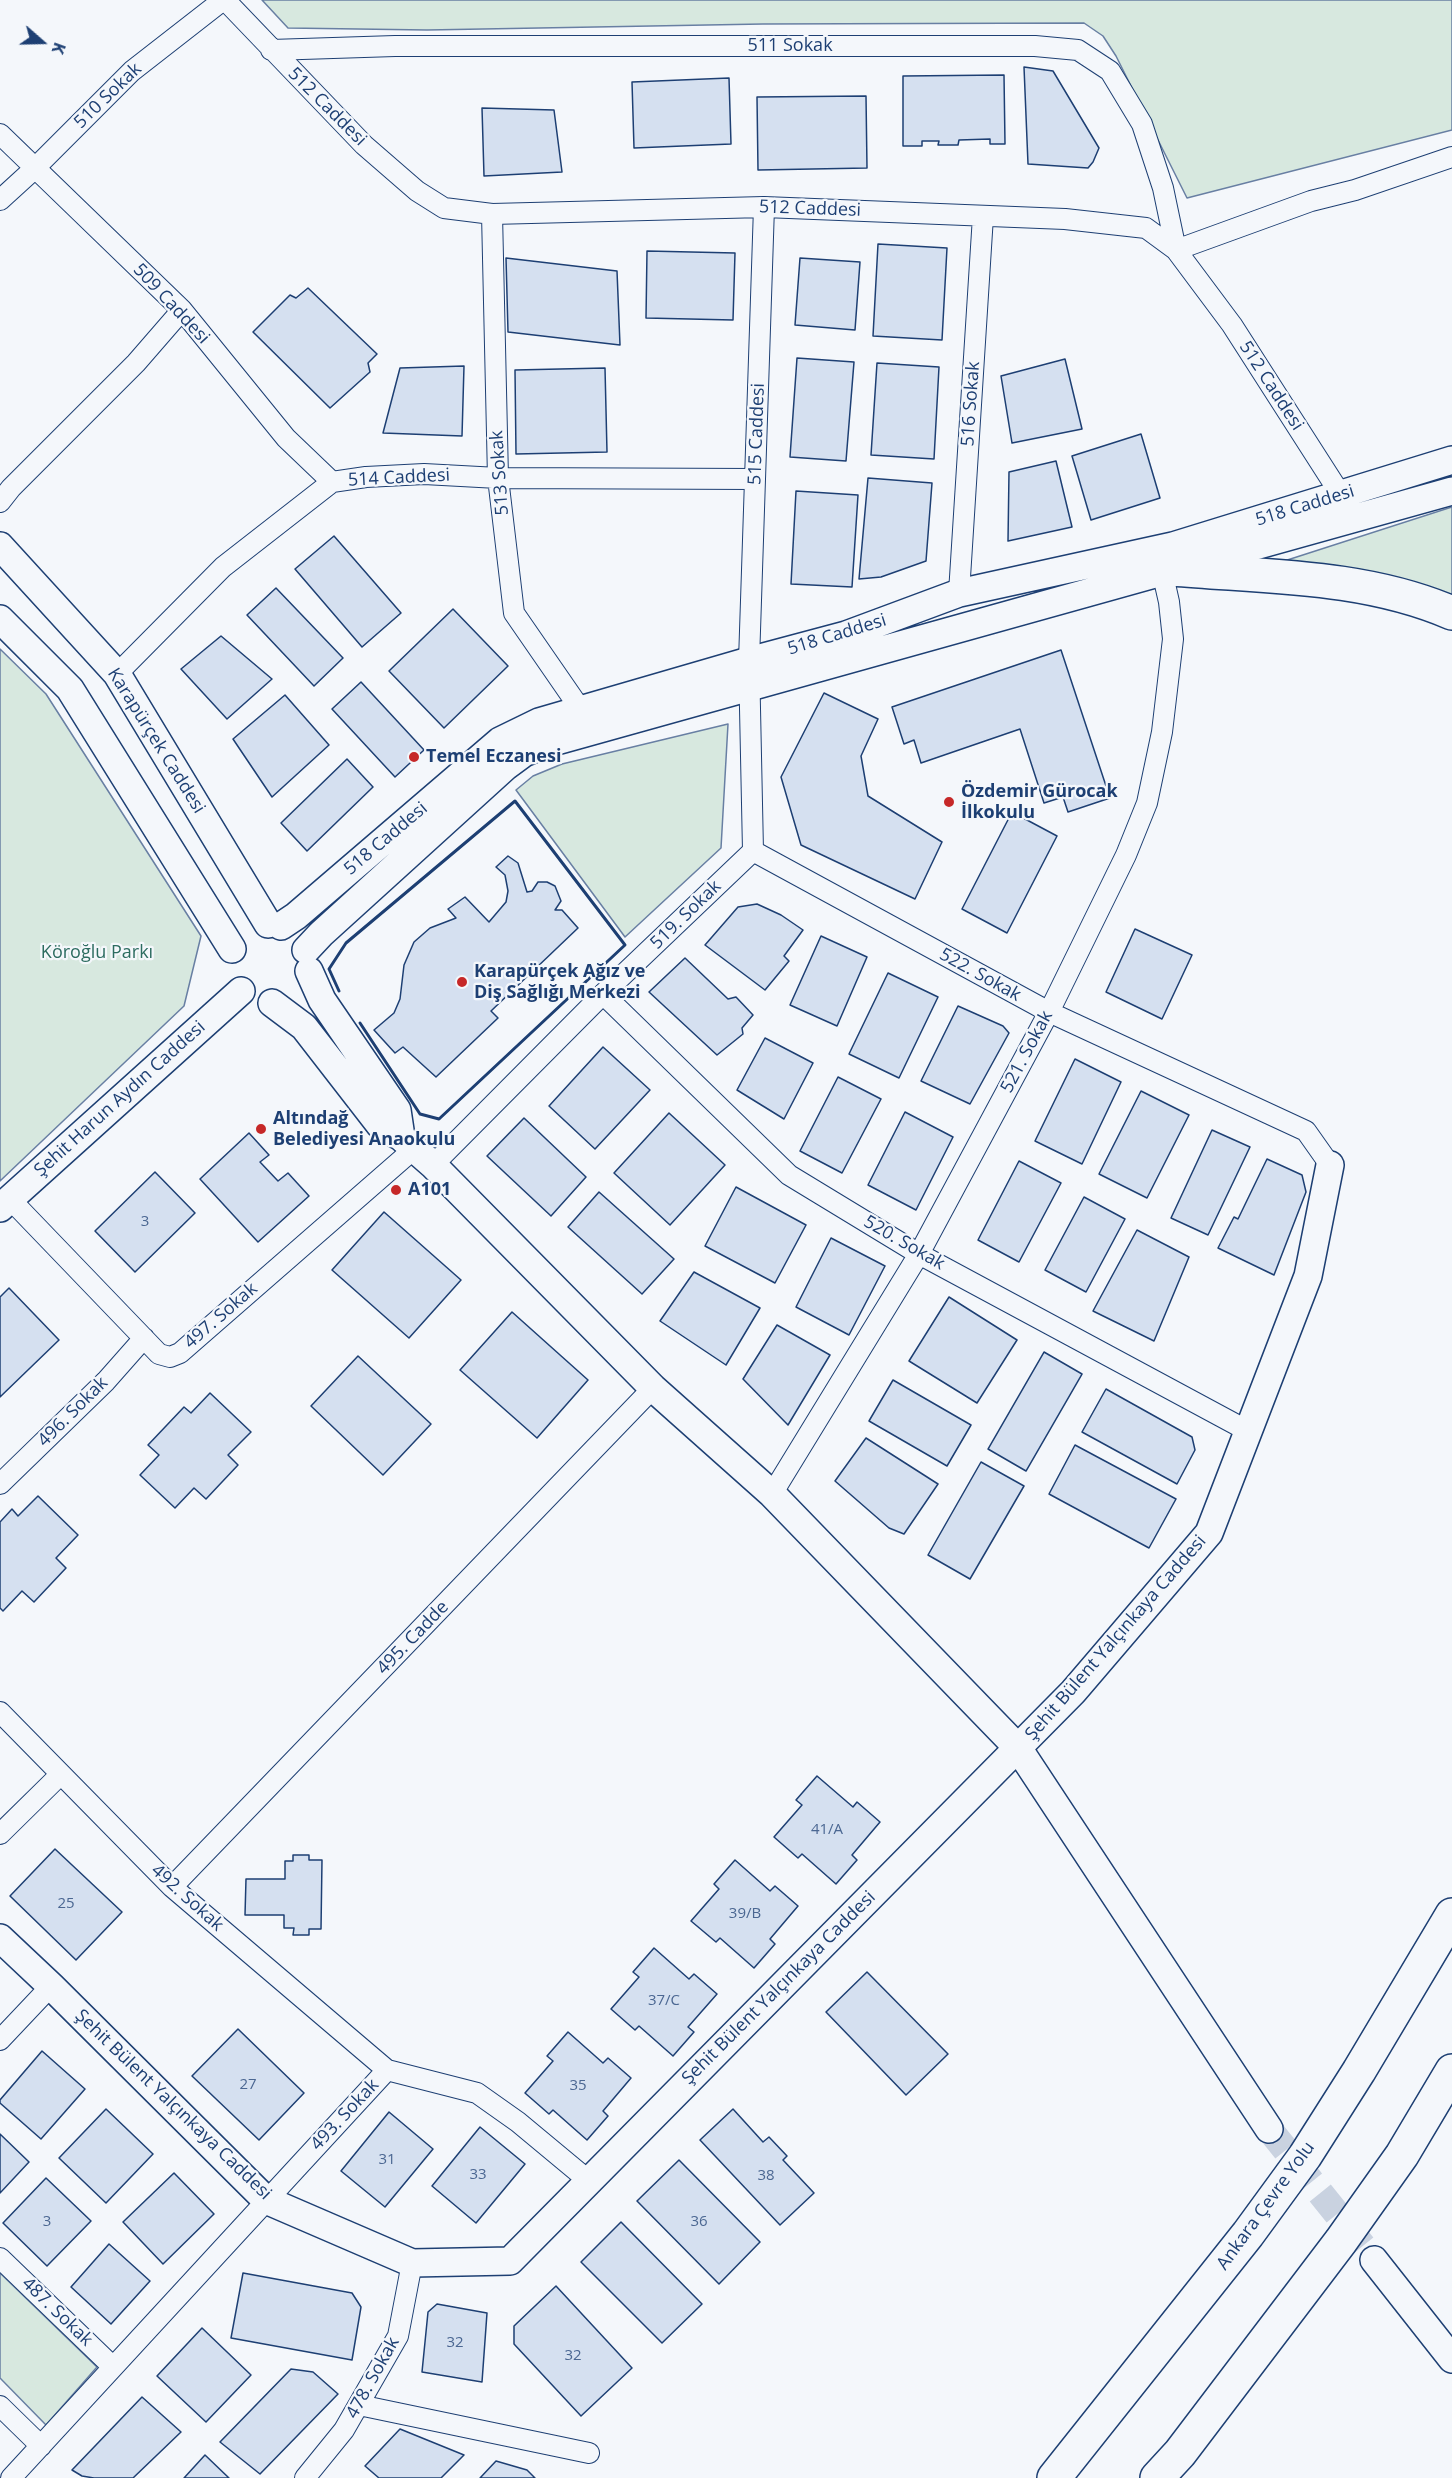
<!DOCTYPE html>
<meta charset="utf-8">
<style>
body{margin:0}
#map{position:relative;width:1452px;height:2478px;overflow:hidden;background:#f4f7fb;font-family:"Open Sans",sans-serif}
canvas{display:block}
.north{position:absolute;left:12px;top:12px;width:60px;height:60px;-webkit-text-stroke:4px #f4f7fb;paint-order:stroke;rotate:110deg;font-size:16px;font-weight:700;line-height:24px;text-align:center;color:#1d3f73}
.north::after{content:'';display:block;margin:auto;width:21px;height:27px;background:#1d3f73;clip-path:polygon(50% 0,100% 100%,50% 72%,0 100%)}
</style>
<div id="map">
<canvas width="1452" height="2478"></canvas>
<div class="north">K</div>
</div>
<script>
const ctx = document.querySelector('canvas').getContext('2d');
ctx.lineJoin = 'round';
function fill(path, color) {
  ctx.fillStyle = color;
  ctx.fill(path, 'evenodd');
}
function stroke(path, color, width, dash) {
  ctx.strokeStyle = color;
  ctx.lineWidth = width;
  ctx.lineCap = dash ? 'butt' : 'round';
  ctx.setLineDash(dash || []);
  ctx.stroke(path);
}
function label(font, color, halo, rows, align = 'center') {
  ctx.font = font + ' "Open Sans",sans-serif';
  ctx.lineWidth = 4.5;
  ctx.setLineDash([]);
  ctx.textBaseline = 'middle';
  ctx.strokeStyle = halo;
  ctx.fillStyle = color;
  for (const [text, x, y, turn = 0] of rows) {
    ctx.save();
    ctx.translate(x, y);
    ctx.rotate((+turn || 0) * Math.PI / 180);
    ctx.textAlign = isNaN(turn) ? turn : align;
    if (halo) ctx.strokeText(text, 0, 0);
    ctx.fillText(text, 0, 0);
    ctx.restore();
  }
}
const green = new Path2D(`
 M262 0H1452V130L1187 198 1116 56 1103 36 1084 23 763 24 427 30 288 28Z
 M1452 507V597L1278 563Z
 M0 649 46 694 201 936 184 1006 0 1181Z
 M728 724 721 848 625 937 516 790 533 776 562 764Z
 M0 2273 97 2367 46 2425 0 2378Z`);
fill(green, '#d7e8df');
stroke(green, '#687fa3', 1.5);
const building = new Path2D(`
 M1024 67 1053 71 1099 148 1093 162 1088 168 1028 164Z
 M1004 75 1005 144H990V139L959 140 958 145H938L939 141H922V146H903V76Z
 M729 78 731 144 634 148 632 82Z
 M866 96 867 168 758 170 757 97Z
 M482 108 554 110 562 172 484 176Z
 M878 244 947 248 942 340 873 336Z
 M647 251 735 253 733 320 646 318Z
 M506 258 617 271 620 345 508 332Z
 M800 258 860 262 855 330 795 325Z
 M308 288 377 354 368 363 370 372 330 408 253 332 290 295 296 298Z
 M797 358 854 362 846 461 790 457Z
 M1065 359 1082 429 1012 443 1001 376Z
 M877 363 939 367 934 459 871 455Z
 M464 366 462 436 383 433 400 368Z
 M605 368 607 452 516 454 515 370Z
 M1141 434 1160 498 1091 520 1072 456Z
 M1056 461 1072 527 1008 541 1009 472Z
 M868 478 932 483 926 561 881 577 859 579Z
 M796 491 858 495 852 587 791 584Z
 M334 536 401 613 362 647 295 569Z
 M276 588 343 658 314 686 247 615Z
 M453 609 508 666 444 728 389 671Z
 M221 636 272 679 227 719 181 669Z
 M1061 650 1110 798 1068 812 1063 797 1044 803 1020 729 921 763 914 740 904 744 892 707Z
 M361 682 424 750 395 777 332 709Z
 M824 693 878 719 861 756 868 796 942 842 915 899 801 845 781 777Z
 M285 695 329 745 272 797 233 739Z
 M347 759 373 787 307 851 281 823Z
 M1012 812 1057 836 1007 933 962 909Z
 M508 856 518 863 527 892 532 891 538 882H547L555 886 561 901 555 910H562L578 928 491 1011 498 1018 436 1077 403 1047 395 1053 374 1030 394 1013 400 999 404 965 414 942 430 928 456 918 448 909 465 897 489 922 506 902 508 891 505 875 496 867Z
 M757 904 781 915 803 930 784 956 789 961 765 990 705 945 738 907Z
 M1135 929 1192 955 1162 1019 1106 992Z
 M821 936 867 957 837 1026 790 1005Z
 M685 958 728 999 736 997 753 1015 742 1028 743 1034 717 1055 649 992Z
 M888 973 938 997 899 1078 849 1054Z
 M958 1006 1003 1026 1009 1033 970 1104 921 1081Z
 M765 1038 813 1063 784 1119 737 1090Z
 M603 1047 650 1090 595 1149 549 1106Z
 M1075 1059 1121 1082 1082 1164 1035 1141Z
 M838 1077 881 1099 842 1173 800 1151Z
 M1141 1091 1189 1115 1147 1198 1099 1174Z
 M905 1112 953 1137 916 1210 868 1185Z
 M669 1113 725 1165 670 1225 614 1173Z
 M524 1118 586 1177 551 1216 487 1156Z
 M1212 1130 1250 1147 1208 1235 1171 1218Z
 M249 1133 269 1155 260 1162 278 1181 288 1173 309 1196 258 1242 200 1179Z
 M1267 1159 1302 1175 1306 1192 1274 1275 1218 1248 1234 1217 1238 1219Z
 M1019 1161 1061 1183 1019 1262 978 1240Z
 M155 1172 195 1213 135 1272 95 1231Z
 M736 1187 806 1225 775 1283 705 1246Z
 M599 1192 674 1259 642 1294 568 1227Z
 M1084 1197 1125 1219 1086 1292 1045 1270Z
 M384 1212 461 1280 409 1338 332 1270Z
 M1137 1230 1189 1257 1154 1341 1093 1311Z
 M831 1238 885 1266 849 1335 796 1307Z
 M694 1272 760 1308 726 1365 660 1321Z
 M9 1288 59 1340 0 1397V1297Z
 M949 1297 1017 1340 977 1403 909 1361Z
 M512 1312 588 1380 537 1438 460 1370Z
 M777 1325 830 1355 788 1425 743 1379Z
 M1044 1352 1082 1374 1026 1471 988 1449Z
 M358 1356 431 1424 383 1475 311 1406Z
 M893 1380 971 1425 947 1466 869 1421Z
 M1106 1389 1192 1437 1195 1450 1177 1484 1082 1432Z
 M210 1393 251 1432 228 1455 238 1465 206 1499 194 1488 175 1508 140 1475 159 1455 148 1445 184 1407 191 1413Z
 M866 1438 938 1484 904 1534 889 1528 835 1481Z
 M1075 1445 1176 1499 1149 1548 1049 1494Z
 M981 1462 1024 1486 970 1579 928 1555Z
 M38 1496 78 1535 56 1558 66 1568 34 1602 22 1591 3 1611 0 1608V1522L12 1509 18 1516Z
 M817 1776 853 1807 857 1802 880 1822 852 1855 857 1860 836 1884 802 1854 798 1858 774 1837 802 1805 796 1800Z
 M55 1849 122 1912 76 1960 10 1896Z
 M293 1855H309V1860H322L321 1929H309V1935H293L294 1928H284V1915H245L246 1879H285V1861H293Z
 M735 1860 770 1891 775 1886 798 1906 770 1939 775 1944 754 1968 720 1938 716 1942 691 1921 719 1889 714 1884Z
 M654 1948 689 1979 694 1974 717 1994 688 2027 694 2032 673 2056 639 2026 635 2030 611 2009 639 1977 633 1972Z
 M867 1972 948 2054 906 2095 826 2012Z
 M238 2029 304 2093 259 2140 192 2076Z
 M568 2032 603 2063 608 2058 631 2078 603 2111 608 2116 587 2140 553 2110 549 2114 525 2093 553 2061 547 2056Z
 M42 2051 85 2089 41 2139 0 2103V2100Z
 M106 2109 153 2154 106 2203 59 2158Z
 M733 2109 763 2142 769 2137 787 2156 783 2160 814 2193 780 2225 700 2140Z
 M389 2112 433 2149 385 2207 341 2171Z
 M480 2127 525 2164 476 2223 432 2186Z
 M0 2134 29 2162 0 2193Z
 M679 2160 760 2242 719 2284 637 2201Z
 M174 2173 214 2214 163 2264 123 2222Z
 M46 2178 91 2221 47 2266 3 2223Z
 M621 2222 702 2304 662 2343 581 2262Z
 M109 2244 150 2281 111 2324 71 2287Z
 M243 2273 352 2293 361 2307 352 2360 231 2338Z
 M556 2286 632 2368 581 2416 514 2344V2326Z
 M437 2304 487 2313 482 2382 422 2372 428 2312Z
 M202 2328 251 2375 206 2422 157 2376Z
 M291 2369 313 2372 338 2394 260 2474 220 2442Z
 M142 2397 181 2432 133 2478H94L82 2476 72 2470Z
 M400 2429 464 2455 441 2478H379L365 2466Z
 M205 2455 229 2478H184Z
 M496 2461 527 2470 535 2478H480Z`);
fill(building, '#d5e0f0');
stroke(building, '#1d3f73', 1.5);
stroke(new Path2D(`
 M1269 2129 1374 2260`), '#c9d2e0', 27, [27, 14]);
const street = new Path2D(`
 M225 0 364 145 417 191 444 208 492 214 764 207 1065 219 1146 228 1176 250 1232 325 1341 495
 M271 50 395 46H1035L1078 50 1110 71 1142 124 1163 188 1176 250 1311 201 1355 190 1452 157
 M0 134 182 310 286 438 332 482
 M0 200 34 169 132 71 223 0
 M492 214 498 478 514 613 581 710
 M0 502 11 488 136 363 182 310
 M959 593 983 216
 M117 674 223 567 332 482 366 477 424 474 498 478 755 479
 M753 851 1049 1012 1306 1131 1330 1165
 M603 994 789 1175 919 1254 1248 1431
 M433 1165 603 994 753 851 749 661 764 207
 M10 1199 159 1354 170 1357 180 1353 415 1148
 M0 1484 106 1381 144 1338
 M772 1494 919 1254 1049 1012 1126 855 1147 803 1162 732 1173 639 1169 602 1162 571
 M0 1712 172 1887 387 2070
 M0 1834 61 1774
 M172 1887 653 1388
 M0 2040 51 1986
 M0 2258 113 2367
 M359 2405 589 2453
 M0 2406 41 2446
 M11 2478 387 2070 477 2093 518 2122 589 2181
 M305 2478 344 2430 398 2336 412 2263`);
const secondary = new Path2D(`
 M0 546 117 674 268 924
 M0 619 70 689 232 949
 M281 926 296 916 500 741 539 722 749 661 846 635 959 593 1173 546 1452 460
 M306 950 321 934 505 767 524 753 542 745 1452 491
 M272 1003 304 1027 380 1125 401 1137 397 1110 322 1000 309 971
 M401 1137 433 1165 653 1388 772 1494 1018 1748 1269 2129
 M0 1208 241 991
 M0 1938 51 1986 266 2200 412 2263 510 2261 1073 1692 1209 1533 1308 1276 1330 1165
 M1374 2260 1452 2359`);
const highway = new Path2D(`
 M1172 569C1266 577 1364 575 1452 613
 M1054 2478 1248 2234 1305 2156 1359 2071 1452 1915
 M1157 2478 1180 2453 1341 2241 1402 2155 1452 2071`);
stroke(street, '#1d3f73', 22);
stroke(secondary, '#1d3f73', 30);
stroke(highway, '#1d3f73', 36);
stroke(street, '#f4f7fb', 20);
stroke(secondary, '#f4f7fb', 27);
stroke(highway, '#f4f7fb', 33);
stroke(new Path2D(`
 M339 991 329 969 346 943 515 801 625 945 439 1119 420 1114 360 1023`), '#1d3f73', 3);
for (const [x, y, r, color] of [
 [414,757,6,"#c62828"],
 [949,802,6,"#c62828"],
 [462,982,6,"#c62828"],
 [261,1129,6,"#c62828"],
 [396,1190,6,"#c62828"]
]) {
  const dot = new Path2D();
  dot.arc(x, y, r, 0, 2 * Math.PI);
  ctx.fillStyle = color;
  ctx.fill(dot);
  stroke(dot, '#f4f7fb', 2);
}
label('15px', '#4b6792', null, [
 ["3",145,1222],
 ["41/A",827,1830],
 ["25",66,1904],
 ["39/B",745,1914],
 ["37/C",664,2001],
 ["27",248,2085],
 ["35",578,2086],
 ["31",387,2160],
 ["33",478,2175],
 ["38",766,2176],
 ["3",47,2222],
 ["36",699,2222],
 ["32",455,2343],
 ["32",573,2356]
]);
label('18px', '#1d3f73', '#f4f7fb', [
 ["511 Sokak",790,46],
 ["510 Sokak",108,96,-44],
 ["512 Caddesi",327,107,45],
 ["512 Caddesi",810,209,2],
 ["509 Caddesi",171,304,47],
 ["512 Caddesi",1271,386,57],
 ["516 Sokak",971,404,-86],
 ["515 Caddesi",757,434,-88],
 ["513 Sokak",500,473,-94],
 ["514 Caddesi",399,478,-3],
 ["518 Caddesi",1305,506,-17],
 ["518 Caddesi",837,635,-17],
 ["Karapürçek Caddesi",156,741,58],
 ["518 Caddesi",386,839,-40],
 ["519. Sokak",686,915,-44],
 ["522. Sokak",980,975,29],
 ["521. Sokak",1027,1052,-62],
 ["Şehit Harun Aydın Caddesi",120,1099,-42],
 ["520. Sokak",904,1243,30],
 ["497. Sokak",221,1316,-41],
 ["496. Sokak",73,1412,-45],
 ["495. Cadde",413,1638,-46],
 ["Şehit Bülent Yalçınkaya Caddesi",1116,1638,-49],
 ["492. Sokak",187,1898,42],
 ["Şehit Bülent Yalçınkaya Caddesi",779,1988,-45],
 ["Şehit Bülent Yalçınkaya Caddesi",173,2105,44],
 ["493. Sokak",345,2115,-47],
 ["Ankara Çevre Yolu",1266,2206,-54],
 ["487. Sokak",57,2312,44],
 ["478. Sokak",373,2378,-61]
]);
label('bold 18px', '#1d3f73', '#f4f7fb', [
 ["Temel Eczanesi",426,757],
 ["Özdemir Gürocak",961,792],
 ["İlkokulu",961,813],
 ["Karapürçek Ağız ve",474,972],
 ["Diş Sağlığı Merkezi",474,993],
 ["Altındağ",273,1119],
 ["Belediyesi Anaokulu",273,1140],
 ["A101",408,1190]
], 'left');
label('18px', '#2c6c60', '#f4f7fb', [
 ["Köroğlu Parkı",97,953]
]);
</script>
